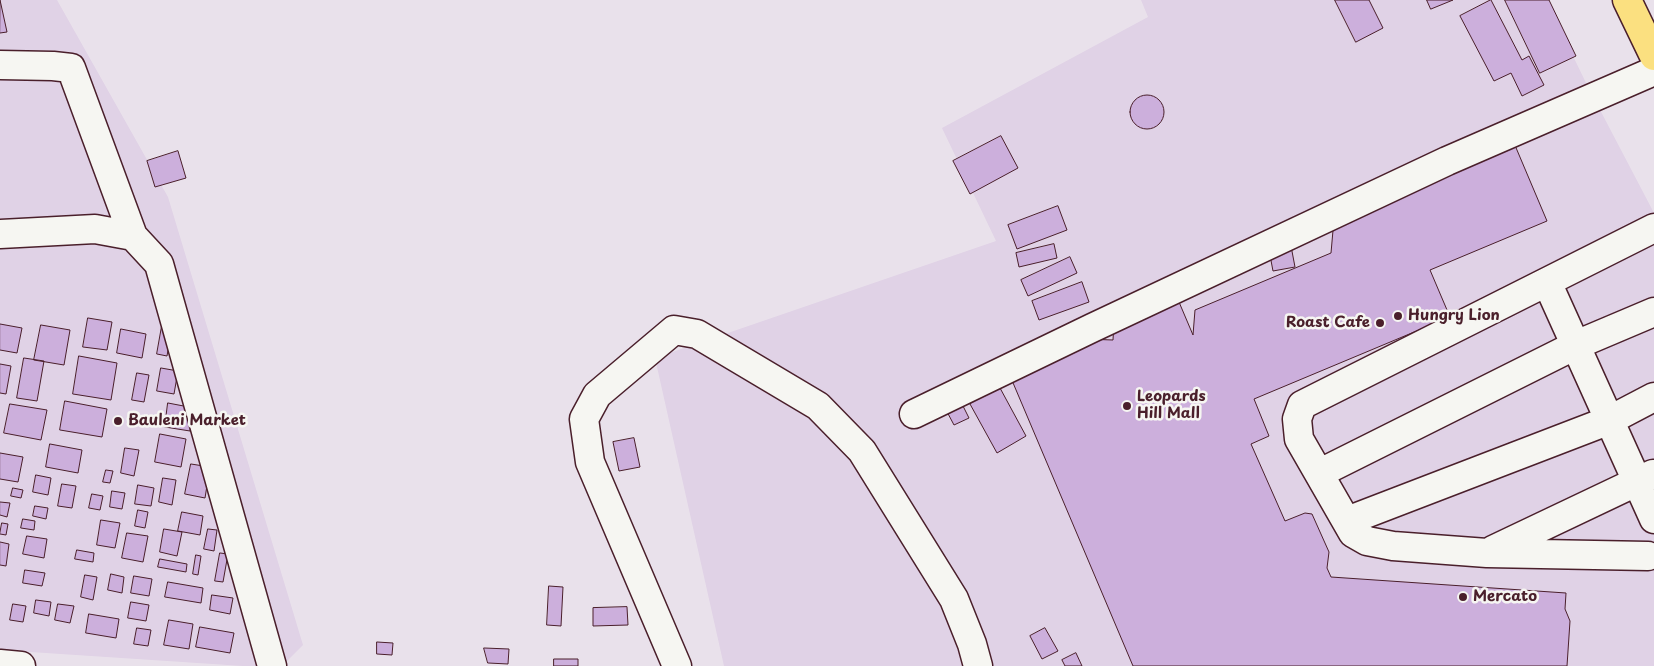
<!DOCTYPE html>
<style>
body{margin:0}
canvas{display:block;background:#e9e1eb}
</style>
<canvas width="1654" height="666"></canvas>
<script>
const ctx = document.querySelector('canvas').getContext('2d');
ctx.lineJoin = 'round';
function fill(path, color) {
  ctx.fillStyle = color;
  ctx.fill(path, 'evenodd');
}
function stroke(path, color, width, dash) {
  ctx.strokeStyle = color;
  ctx.lineWidth = width;
  ctx.lineCap = dash ? 'butt' : 'round';
  ctx.setLineDash(dash || []);
  ctx.stroke(path);
}
function label(font, color, halo, rows, align = 'center') {
  ctx.font = font + ' "Playpen Sans",sans-serif';
  ctx.lineWidth = 5;
  ctx.setLineDash([]);
  ctx.textBaseline = 'middle';
  ctx.strokeStyle = halo;
  ctx.fillStyle = color;
  for (const [text, x, y, turn = 0] of rows) {
    ctx.save();
    ctx.translate(x, y);
    ctx.rotate((+turn || 0) * Math.PI / 180);
    ctx.textAlign = isNaN(turn) ? turn : align;
    if (halo) ctx.strokeText(text, 0, 0);
    ctx.fillText(text, 0, 0);
    ctx.restore();
  }
}
fill(new Path2D(`
 M0 0H57L168 197 303 645 282 666H243L0 650Z
 M1141 0H1546L1587 85 1654 213V666H724L655 358 996 241 942 128 1148 17Z`), '#e0d2e6');
const building = new Path2D(`
 M0 0 7 32 0 33Z
 M1335 0H1369L1383 28 1356 42Z
 M1427 0H1453L1431 9Z
 M1491 0 1522 60 1529 56 1544 85 1522 96 1511 73 1494 81 1460 16Z
 M1505 0H1549L1576 56 1540 73Z
 M1130 112a17 17 0 1 1 34 0a17 17 0 1 1-34 0Z
 M1001 136 1018 168 970 194 953 161Z
 M1514 143 1547 221 1430 270 1450 317 1254 399 1269 436 1251 444 1285 521 1305 513 1312 514 1329 552 1327 568 1331 577 1566 593 1565 609 1570 621 1567 666H1133L1008 371 1085 339 1113 340 1114 321 1179 302 1193 335 1195 310 1331 253 1334 219Z
 M178 151 186 178 155 187 147 161Z
 M1058 206 1067 230 1017 249 1008 225Z
 M1054 244 1057 258 1019 267 1016 253Z
 M1291 246 1295 267 1273 271 1269 250Z
 M1070 257 1077 273 1028 296 1021 280Z
 M1082 282 1089 302 1039 320 1032 301Z
 M88 318 112 322 107 350 83 347Z
 M0 324 22 328 17 353 0 350Z
 M41 325 70 330 64 365 34 360Z
 M162 326 172 327 167 356 157 354Z
 M121 329 146 334 142 358 117 353Z
 M79 356 117 363 111 400 73 394Z
 M24 358 44 361 37 401 17 398Z
 M0 364 11 366 6 394 0 393Z
 M161 368 178 371 174 394 157 391Z
 M137 373 149 375 144 402 132 400Z
 M1000 388 1026 436 997 453 970 404Z
 M960 400 969 418 954 425 945 408Z
 M65 401 107 409 102 437 60 430Z
 M168 403 194 408 190 431 165 427Z
 M10 404 47 410 41 440 4 433Z
 M160 434 186 439 181 467 155 462Z
 M634 438 640 467 619 471 613 442Z
 M50 444 82 450 78 473 46 467Z
 M125 448 139 450 134 476 121 473Z
 M0 453 23 457 18 482 0 479Z
 M191 464 210 467 205 498 185 494Z
 M106 470 113 471 110 483 103 482Z
 M36 475 51 478 48 495 33 492Z
 M163 478 176 480 172 505 159 502Z
 M62 484 76 486 72 508 58 506Z
 M138 485 154 488 151 506 135 504Z
 M13 488 23 490 21 498 11 496Z
 M112 491 125 493 122 509 110 507Z
 M92 494 103 496 100 510 89 508Z
 M0 502 10 503 7 517 0 515Z
 M35 506 48 508 46 519 33 516Z
 M138 510 148 512 145 528 135 526Z
 M182 512 203 516 200 535 178 531Z
 M23 519 35 521 34 530 21 528Z
 M101 520 120 523 115 548 97 545Z
 M2 523 8 524 6 535 0 534Z
 M164 529 182 532 177 556 160 552Z
 M208 529 217 530 214 551 204 549Z
 M127 533 148 536 143 562 122 558Z
 M27 536 47 539 44 558 23 554Z
 M0 542 9 544 6 566 0 565Z
 M77 550 94 553 93 562 75 559Z
 M220 553 228 554 223 582 215 581Z
 M196 555 201 556 198 575 193 574Z
 M160 559 187 564 186 572 158 567Z
 M25 570 45 573 42 586 23 583Z
 M111 574 124 577 122 593 108 590Z
 M85 575 97 577 93 600 81 597Z
 M134 576 152 579 149 596 131 593Z
 M168 582 203 588 201 603 165 597Z
 M549 586 563 587 561 626 547 625Z
 M212 595 233 598 230 614 210 610Z
 M36 600 51 602 49 616 34 613Z
 M131 602 149 605 146 621 128 618Z
 M13 604 26 606 23 622 10 620Z
 M58 604 74 606 70 623 55 620Z
 M627 607 628 625 593 626V608Z
 M89 614 119 619 116 638 86 633Z
 M169 620 193 624 189 649 164 645Z
 M200 627 234 633 230 653 196 647Z
 M137 628 151 630 148 646 134 644Z
 M1045 628 1058 651 1042 659 1030 636Z
 M377 642 393 643 392 655 377 654Z
 M484 648 509 649 508 664 488 663Z
 M1076 653 1082 666H1065L1062 660Z
 M554 659H578V666H554Z`);
fill(building, '#ccafdc');
stroke(building, '#4a1f2b', 1);
const minor = new Path2D(`
 M0 65 53 66 71 68 133 236
 M0 234 95 229 133 236 159 264 272 666
 M1547 282 1654 519
 M914 414 1092 328 1447 161 1654 71
 M1320 473 1576 345 1654 312
 M1347 521 1610 420 1654 397
 M1493 550 1653 474
 M1648 556 1487 553 1393 546 1367 541 1353 533 1299 439 1297 419 1302 405 1654 228
 M0 664 21 666
 M677 666 590 462 584 419 597 395 674 330 697 334 818 406 862 451 954 599 972 644 978 666`);
const major = new Path2D(`
 M1627 0 1654 56`);
stroke(minor, '#4a1f2b', 31);
stroke(major, '#4a1f2b', 31);
stroke(minor, '#f6f6f2', 28);
stroke(major, '#fbe080', 28);
for (const [x, y, r, color] of [
 [1398,316,5,"#4a1f2b"],
 [1380,323,5,"#4a1f2b"],
 [1127,406,5,"#4a1f2b"],
 [118,421,5,"#4a1f2b"],
 [1463,597,5,"#4a1f2b"]
]) {
  const dot = new Path2D();
  dot.arc(x, y, r, 0, 2 * Math.PI);
  ctx.fillStyle = color;
  ctx.fill(dot);
  stroke(dot, '#f6f6f2', 2);
}
label('bold 15px', '#4a1f2b', '#f6f6f2', [
 ["Hungry Lion",1408,316],
 ["Roast Cafe",1370,323,"right"],
 ["Leopards",1137,397],
 ["Hill Mall",1137,414],
 ["Bauleni Market",128,421],
 ["Mercato",1473,597]
], 'left');
</script>
